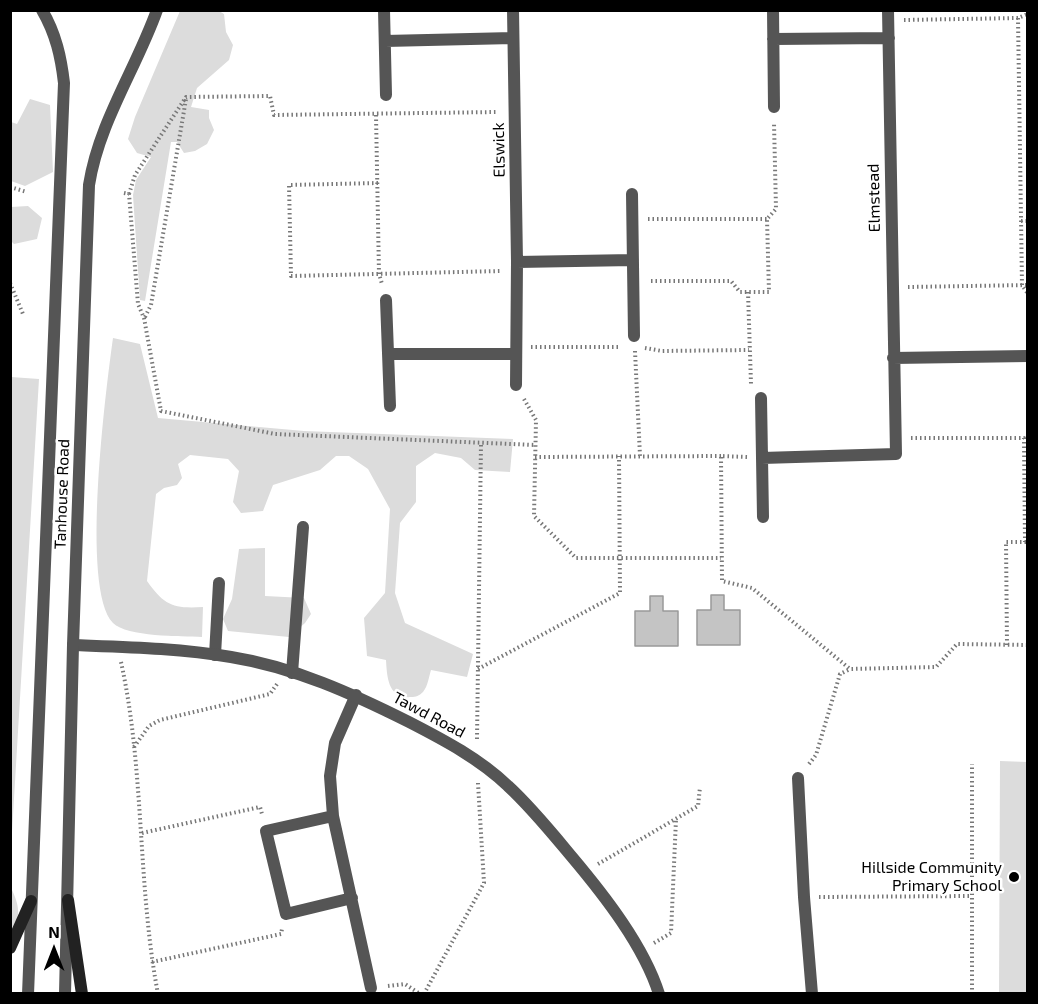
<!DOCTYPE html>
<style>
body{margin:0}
#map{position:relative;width:1038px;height:1004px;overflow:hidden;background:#fff;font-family:"Exo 2",sans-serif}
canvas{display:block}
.frame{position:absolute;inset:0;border:12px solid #000;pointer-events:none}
.north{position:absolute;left:24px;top:920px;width:60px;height:60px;-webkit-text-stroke:4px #fff;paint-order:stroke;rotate:0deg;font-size:16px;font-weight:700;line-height:24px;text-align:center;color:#000}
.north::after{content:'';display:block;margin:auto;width:21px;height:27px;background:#000;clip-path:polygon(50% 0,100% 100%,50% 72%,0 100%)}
</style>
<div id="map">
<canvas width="1038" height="1004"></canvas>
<div class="frame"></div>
<div class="north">N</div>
</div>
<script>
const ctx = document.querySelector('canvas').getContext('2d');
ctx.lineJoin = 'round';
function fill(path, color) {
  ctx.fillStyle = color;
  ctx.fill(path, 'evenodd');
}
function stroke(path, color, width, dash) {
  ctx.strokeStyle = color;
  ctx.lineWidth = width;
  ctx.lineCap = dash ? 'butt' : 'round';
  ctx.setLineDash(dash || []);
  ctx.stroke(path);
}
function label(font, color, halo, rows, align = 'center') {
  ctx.font = font + ' "Exo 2",sans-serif';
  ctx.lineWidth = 5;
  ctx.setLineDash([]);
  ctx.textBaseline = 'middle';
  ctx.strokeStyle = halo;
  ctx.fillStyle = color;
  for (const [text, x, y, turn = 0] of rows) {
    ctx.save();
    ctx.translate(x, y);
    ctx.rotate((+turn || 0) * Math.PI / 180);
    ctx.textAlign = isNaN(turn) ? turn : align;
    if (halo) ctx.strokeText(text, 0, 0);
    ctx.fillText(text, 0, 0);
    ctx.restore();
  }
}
fill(new Path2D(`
 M180 11H219L224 14 226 32 233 45 229 60 197 88 191 107 209 110V118L214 130 207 144 195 151 184 153 177 142H171L145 301 140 300 133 195 136 180 151 157 137 153 128 139 135 117Z
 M30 99 50 105 53 172 25 186 11 181V122L17 124Z
 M28 206 42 218 37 239 14 244 11 241V207Z
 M113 338 140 344 158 418 304 431 513 439 510 472 475 470 461 458 435 453 416 466V502L400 523 395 593 405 623 473 654 467 677 431 670C429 676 428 686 423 692 419 696 416 697 411 697 388 699 387 677 386 660L367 656 364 618 385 593 390 509 368 469 349 456H336L320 470 273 485 263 511 241 513 233 502 239 471 228 459 190 455 178 464 182 478 177 485 164 488 156 494 147 581C164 605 173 609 203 607L202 637C181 636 127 637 113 623 80 589 106 388 113 338Z
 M11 377 39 379 11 849 10 377Z
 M265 548V596L304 598 311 614 305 623 289 637 228 631 223 619 232 599 239 549Z
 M1000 761 1027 762V993H999Z
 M11 888C20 906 21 917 11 934Z`), '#dcdcdc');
const building = new Path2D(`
 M711 595H724V610H740V645H697V610H711Z
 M650 596H663V611H678V646H635V611H650Z`);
fill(building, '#c4c4c4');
stroke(building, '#999', 1.5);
stroke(new Path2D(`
 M1018 18 1022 285 1028 294
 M904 20 1018 18 1028 14
 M376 115 379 274 382 284
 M378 183 289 185 291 276 501 271
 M10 187 27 192
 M124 193 129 194 138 304 144 318 161 411 275 434 535 445
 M129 194 135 175 186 97 270 96 274 115 497 112
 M648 219H767
 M1021 221H1028
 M651 281H731L740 292H769L767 219 776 209 774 123
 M10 283 23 314
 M908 287 1028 285
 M748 292 751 384
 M145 317 151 305 186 99
 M531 347H620
 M645 348 662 351 749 350
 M635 351 640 456
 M524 399 536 420 534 516 576 558H721
 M911 438H1024L1025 542
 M535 457 721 456
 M747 457 721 456 722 581 752 588 850 669 936 667 957 644 1028 645
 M1007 645 1006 542H1028
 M121 662C145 771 137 884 158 994
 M478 669 620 593 619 456
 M477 739 481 443
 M134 747 149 726 160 720 270 694 277 684
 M809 764 816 755 840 674 850 669
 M142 833 260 807 262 814
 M598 864 698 806 700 787
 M819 897 972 896
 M654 943 671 933 676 819
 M152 962 281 934 282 929
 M388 986 405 984 420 994
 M424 994 484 883 478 783
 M972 994V764`), '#777', 4, [1.5, 3]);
stroke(new Path2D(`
 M215 655 219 583
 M292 673 303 527
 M356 695 335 743 330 776 333 816 371 988
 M333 816 266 831 286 914 352 898`), '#555', 12);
stroke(new Path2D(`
 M384 10 386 95
 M513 10 517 262 516 385
 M773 10 774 107
 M773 39 889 38
 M385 41 513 38
 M632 194 634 336
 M517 262 633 260
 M386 300 390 406
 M388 354H516
 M893 358 1028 356
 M761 398 763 517
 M762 458 896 454 888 10
 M73 645C126 647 179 648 231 657 294 667 353 694 409 722 444 740 480 759 508 786 531 807 552 833 572 857 604 895 644 946 659 994
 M798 778 804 897 812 994`), '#555', 12);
stroke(new Path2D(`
 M28 994 64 83C61 57 56 34 42 10
 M65 994 73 645 89 185C99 122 136 69 157 10`), '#555', 12);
stroke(new Path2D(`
 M68 900 82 994
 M10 948 31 901`), '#222', 12);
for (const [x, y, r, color] of [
 [1014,877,6,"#000"]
]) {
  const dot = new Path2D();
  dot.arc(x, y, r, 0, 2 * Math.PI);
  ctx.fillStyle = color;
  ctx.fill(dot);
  stroke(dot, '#fff', 2);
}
label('16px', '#000', '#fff', [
 ["Elswick",499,150,-91],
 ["Elmstead",874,198,-91],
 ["Tanhouse Road",62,494,-88],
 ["Tawd Road",429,715,28]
]);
label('16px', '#000', '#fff', [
 ["Hillside Community",1002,868],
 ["Primary School",1002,886]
], 'right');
</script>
